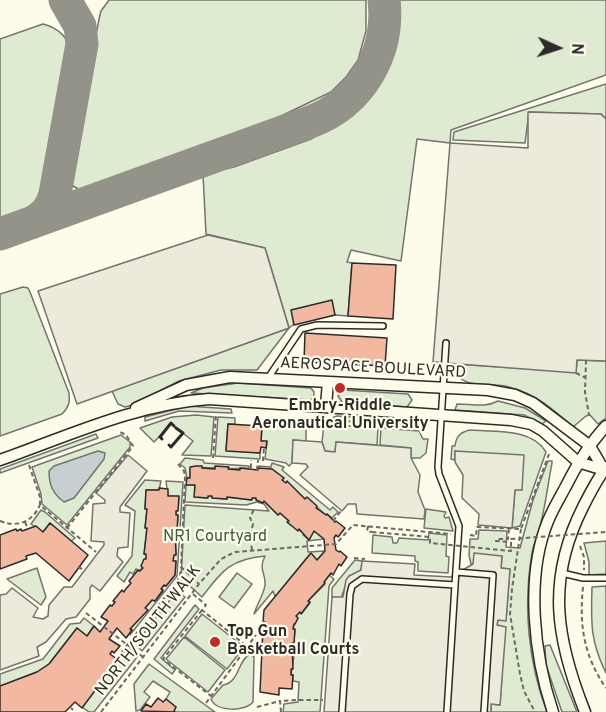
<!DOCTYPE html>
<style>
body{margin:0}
#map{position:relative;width:606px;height:712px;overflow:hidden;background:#fdfbea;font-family:Overpass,sans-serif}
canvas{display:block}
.north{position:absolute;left:528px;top:18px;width:60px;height:60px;-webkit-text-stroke:4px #fdfbea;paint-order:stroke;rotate:93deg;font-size:16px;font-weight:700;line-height:24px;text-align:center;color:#2b2b2b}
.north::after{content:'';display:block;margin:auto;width:21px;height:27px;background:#2b2b2b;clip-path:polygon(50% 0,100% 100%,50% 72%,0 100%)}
</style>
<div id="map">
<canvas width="606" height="712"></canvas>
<div class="north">N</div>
</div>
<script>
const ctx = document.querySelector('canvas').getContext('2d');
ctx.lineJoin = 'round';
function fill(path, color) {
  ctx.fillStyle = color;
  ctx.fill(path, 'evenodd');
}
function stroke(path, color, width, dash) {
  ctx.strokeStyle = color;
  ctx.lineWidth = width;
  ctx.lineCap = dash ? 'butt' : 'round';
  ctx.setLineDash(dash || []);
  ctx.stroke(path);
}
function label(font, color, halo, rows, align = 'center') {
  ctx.font = font + ' Overpass,sans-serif';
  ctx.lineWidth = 4.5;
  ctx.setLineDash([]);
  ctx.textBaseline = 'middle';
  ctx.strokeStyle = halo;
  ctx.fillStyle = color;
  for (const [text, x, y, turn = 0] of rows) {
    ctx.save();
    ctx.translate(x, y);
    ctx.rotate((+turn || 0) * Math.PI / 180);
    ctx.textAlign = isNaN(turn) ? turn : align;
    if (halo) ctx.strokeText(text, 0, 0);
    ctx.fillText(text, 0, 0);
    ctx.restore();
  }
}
const green = new Path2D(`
 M109 0H366V31L358 60 346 77 331 92 252 130 82 191 73 186 70 176 99 19 101 11Z
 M396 0H606V75L451 130 450 143 417 139 401 261 351 250 347 262 352 263 348 316 335 315 294 324 289 328 257 370H221L179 381 133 405 125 407 118 404 112 391 289 328 265 248 206 234 203 174 234 167 311 139 363 106 388 67 397 25Z
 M43 24C58 28 68 36 71 52L44 192C37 212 18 215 0 222V39Z
 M606 84V119L601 114 529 112 525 143 453 140 454 132Z
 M23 287 28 288 30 292 69 393C70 402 69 407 62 414L0 436V294Z
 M577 360 606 361V418L598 424 590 415 586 416 573 427C553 409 536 394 509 387 493 382 472 389 459 377L455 364 576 372Z
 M238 383 311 388 314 392V397L310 400 191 393 203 388Z
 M343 390 408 394 412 400 407 407 342 402 338 396Z
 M498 401 525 408 546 421 542 424 524 415 455 410 457 404C472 404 485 408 498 401Z
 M188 406 231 409 232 413 179 411 145 421V417Z
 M196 415 214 417 211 456 182 455 193 441 171 424 154 442 140 428 172 417Z
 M337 416 410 421 419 426 327 420Z
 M218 417 235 418V424H228L226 450 260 453V459L215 456Z
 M256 420 306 423V441L293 440 292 463 289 466 286 463 265 459 267 442 261 441 262 426 256 425Z
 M324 424 378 428 377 445 336 442 335 452 325 451 322 442Z
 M381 428 419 431 423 439H428L426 453 420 458H411V448L380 445Z
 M470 430C495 432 532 428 546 452L520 526 512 528 515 489 522 490 455 451V460L451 459 452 446H455C456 436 461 432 470 430Z
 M96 434 98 438 0 473V469Z
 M121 435 130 442V447L67 525 42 504 41 494 32 467Z
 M185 458 203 460 204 463 249 466V468L228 469V467C213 469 203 467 191 467L190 478H187L185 468 180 464Z
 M548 461H552V463C548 483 546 503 541 522 539 532 534 542 532 553 523 606 528 662 547 712H491V704L500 705 505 627 497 625 498 620H506L510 569 501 568 502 556 471 564 469 555 470 539H478L479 530 507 531 506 547 520 548 533 500Z
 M272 463 284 467 282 470 330 510 333 507 338 512 332 518 327 514 326 515 307 498 305 499 287 482 286 483 282 480 284 478 272 469H259V466L271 467Z
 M145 480 161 481 159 490H146L145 509H147L145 528H147L144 554H146V559L140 571 136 569 133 574 130 572 124 582 117 576 132 556 135 511 125 505Z
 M166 481 183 482 177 576 130 635 132 630 130 629 147 610 145 608 152 600 155 601 163 591 161 589 164 585 166 586 175 575 176 561H173L174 555H176L175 530 177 529 178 516 176 515V511L178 510 179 497 168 496Z
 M186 485H195V497L207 498 208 496H212V498L227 499V497L251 500 252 498H256L257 500 264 501 278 515 280 513 289 521 288 523 304 533 303 535 309 540 314 531 324 539 307 541 308 552 325 551 317 560 310 554 277 595 276 598 273 591 254 614C257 604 264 594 265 585 266 573 258 570 265 556 230 559 222 571 202 597L181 578 185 505 269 511 264 504 257 502 246 505 185 502Z
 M426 509 446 512 444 516 445 518 449 517 453 531 424 528Z
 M41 510 45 512 75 538 71 541 50 523 43 532 31 524Z
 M429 533 447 535 446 556 449 557 448 573 418 571V562L415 561V556L372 553 373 535 392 537 393 543H397L399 538 428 540Z
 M606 541V574L589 575V562L584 543Z
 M355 560 362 561 361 571 349 576 341 598 332 597V588Z
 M37 568 46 597 41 605 7 579Z
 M237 573 252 584 234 608 219 597Z
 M329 575 334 579 329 586 320 712H283L284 704 298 702 299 682 293 681V675H291L294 656 292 655 295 630 293 629 294 624H295L298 618 296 616 300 612 302 613 310 603 308 601 325 584 324 582Z
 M606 586V673C590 641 591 622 592 587Z
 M177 591 185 597 142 651 137 646V642Z
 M195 605 199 609 161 658 175 670 172 674 154 659Z
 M202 614 244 647 227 669 185 636Z
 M84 618 94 626 87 636 77 628 49 664 37 672 0 686V674L43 659 70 624 80 623Z
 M184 637 225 670 208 692 166 659Z
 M550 645 577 712H562L546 665 545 646Z
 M128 649H131L138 656 94 712H89L82 707 117 660Z
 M250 654 254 657 253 702C245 712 216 712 211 699L223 685C240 682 237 661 250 654Z
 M149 664 215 712H175L174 711 176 707 166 699 170 692 153 681 144 692 150 697 140 710 136 711 134 684Z`);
fill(green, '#deebd1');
stroke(green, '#74746e', 1.5);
const parking = new Path2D(`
 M528 112 601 114 606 119V361L577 360 576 373 433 362 450 143 528 148Z
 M208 235 265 248 289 328 77 404 38 291Z
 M293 440 322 442 325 451 335 452 336 442 411 448V458L420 475 418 492 425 510 424 519 357 514 356 504H348L342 511 300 475 308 467 306 464 292 463Z
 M455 451 524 455 522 490H515L512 528 478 525 479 514 462 498 463 475 455 462Z
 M128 455 147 471 120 507V512L130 513 128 547 118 548 117 556 123 562 100 591 92 585 90 588V599L76 617 66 619 46 642 37 647 39 656 0 670V595L6 594 12 588 38 608 33 617 43 619 48 616 49 605 64 587H72L104 545V542L91 541 93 504 105 503V500L96 493Z
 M474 553 502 556 501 568 510 569 506 621 498 620 497 625 506 627 500 705 491 704V712H324L332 597H343L346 580 349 576 361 570 362 561 415 564 414 575 451 577 473 564Z`);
fill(parking, '#eceadb');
stroke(parking, '#74746e', 1.5);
const water = new Path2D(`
 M98 451 105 453 104 459 74 498 64 502C53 494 49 485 49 471L54 466Z`);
fill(water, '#c7d0d0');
stroke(water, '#74746e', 1.5);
stroke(new Path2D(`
 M31 223C45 216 51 208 55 194L82 44 80 26 65 0
 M0 234 310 122C361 103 390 53 384 0`), '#94938a', 33);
const building = new Path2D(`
 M352 263 396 265 393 319 348 316Z
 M332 300 335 315 294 325 291 310Z
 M305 333 387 338 385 366 304 362Z
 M228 424 262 426 261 441H267L266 448 261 447 260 453 226 451Z
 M196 466H202V468L215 469V466L229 467 228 469 240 470V468L258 470V468L272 469 284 478 282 480 286 483 287 481 305 499 307 497 317 506 316 508 326 515 327 514 335 522 336 521 345 528 338 537 336 535 334 538 336 550 339 552 340 551 347 557 341 566 339 564 333 575 331 573 324 582 325 583 308 601 310 602 301 614 300 612 296 616 298 618 295 624H294L293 629H295L294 643H292L293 669H291V675H293L292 689 279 688V695L260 692 263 628H265V622H263L264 610 311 553 317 560 325 551 324 539 314 531 309 540 299 529 298 531 287 522 289 521 280 513 278 515 264 501 263 503 256 500V498H252V500L227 497V499L212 498V496H208V498L194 497 195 485H186L187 478H190V467Z
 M159 488 168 489V496H179L178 511H176V515H178L177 530H175L176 555H174L173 561H176L175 575 166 586 164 585 161 589 163 590 155 601 152 600 145 608 148 610 130 629 132 630 126 638 117 628 109 639 120 646 114 653 112 651 110 654 118 660 82 708 75 702 65 712H0V686L37 672 49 664 77 628 87 636 94 626 100 632 108 621 101 617 110 605 112 606 115 602 113 601 122 590 124 592 125 590 131 583 129 581 138 570 140 571 143 568 141 566 144 559H146V554H144L147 528H145L147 509H145L146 490H159Z
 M50 523 88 555 69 581 36 553 26 556 27 559 0 569V535L16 529 17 531 21 529 22 531 36 526 43 532Z
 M158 698 163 702 166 699 176 707 174 711 175 712 141 711 146 704 151 707Z`);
fill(building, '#f2b8a0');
stroke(building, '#2b2b2b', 1.5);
const lane = new Path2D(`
 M268 378 301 329 317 325 383 326
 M456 572 493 575 484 712
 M562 573 583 578H606
 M342 712 350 594 352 586 362 579 455 585 459 526 439 474 438 467 446 343
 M447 712 455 585`);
const street = new Path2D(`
 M326 406 328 382
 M136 408 186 385 230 377 488 390 515 395 533 403 590 446 604 470
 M0 460C68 436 136 404 209 399L511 420 531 424 543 431 578 462 604 470
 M553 712C534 656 525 577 548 521 553 509 559 499 565 488 576 466 589 444 606 426
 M585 712C556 639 546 580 583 507 590 493 597 480 606 467`);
stroke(lane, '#2b2b2b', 8);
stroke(street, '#2b2b2b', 13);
stroke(new Path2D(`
 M586 360 585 392 589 415
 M576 373 586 378
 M213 458 216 415
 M263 461 264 447
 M178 464 184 471 185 477 181 567 199 584
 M29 465 40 497V505L96 552
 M251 468V460
 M257 470 258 460
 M0 521C18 528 32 522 40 505
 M333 521 341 511
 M25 522 28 529
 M368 526 367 531 372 532
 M67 528 133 446 126 435 120 432
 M509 529 508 539H497L496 541 510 542
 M521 529 512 589 510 614 520 674 524 691 535 712
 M470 535 476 536 477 527 521 529 549 454
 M580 546 584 557V570
 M252 550 250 536 253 524 250 518 254 509
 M354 558 365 559
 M78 567 82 569
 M583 587C579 626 584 656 606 688
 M193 594 206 605 202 610 249 648
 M202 610 163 659 211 696
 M86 613 143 657
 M116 659 173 587 180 576 181 567
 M206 703 256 635
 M257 707 280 701
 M71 708 73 710
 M101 712 199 584 221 559 235 552 336 544 353 525 451 534
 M281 712 280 701 296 700H323`), '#6a6964', 2, [4.5, 3]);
stroke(lane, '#fdfbea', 5);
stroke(street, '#fdfbea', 10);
stroke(new Path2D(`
 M372 532 430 537V543L511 551V539L606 532`), '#6a6964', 2, [4.5, 3]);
stroke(new Path2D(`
 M162 439 160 437 171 423 174 426
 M169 445 171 447 183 433 176 428`), '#2b2b2b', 3);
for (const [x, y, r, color] of [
 [340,388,6,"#c62828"],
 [215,642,6,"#c62828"]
]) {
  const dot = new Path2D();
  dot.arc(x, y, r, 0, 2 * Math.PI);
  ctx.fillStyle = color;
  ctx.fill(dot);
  stroke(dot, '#fdfbea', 2);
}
label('16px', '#2b2b2b', '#fdfbea', [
 ["AEROSPACE BOULEVARD",373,369,3],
 ["NORTH/SOUTH WALK",149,631,-52]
]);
label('bold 16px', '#2b2b2b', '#fdfbea', [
 ["Embry-Riddle",340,407],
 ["Aeronautical University",340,425],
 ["Top Gun",227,633,"left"],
 ["Basketball Courts",227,651,"left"]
]);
label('16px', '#34623c', '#fdfbea', [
 ["NR1 Courtyard",215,538]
]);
</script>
